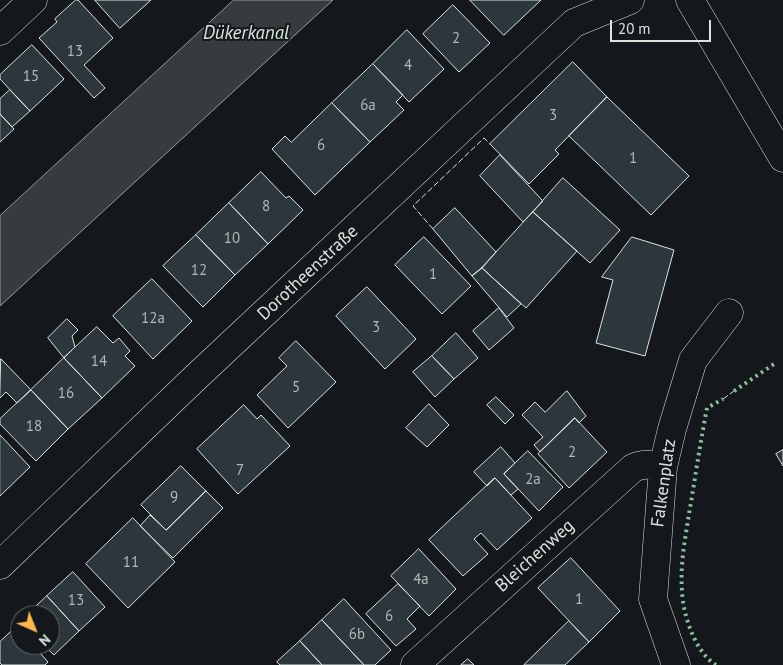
<!DOCTYPE html>
<meta charset="utf-8">
<style>
body{margin:0}
#map{position:relative;width:783px;height:665px;overflow:hidden;background:#14181c;font-family:"PT Sans",sans-serif}
canvas{display:block}
.north{position:absolute;left:10px;top:605px;width:50px;height:50px;box-sizing:border-box;background:#14181c;border:1px solid #626a69;border-radius:50%;rotate:136deg;font-size:14px;font-weight:700;line-height:20px;text-align:center;color:#d8e6dc}
.north::after{content:'';display:block;margin:auto;width:18px;height:22px;background:#ffb74d;clip-path:polygon(50% 0,100% 100%,50% 72%,0 100%)}
.scale{position:absolute;left:610px;top:20px;width:101px;height:22px;box-sizing:border-box;border:2px solid #d8e6dc;border-top:0;padding-left:6px;font-size:15px;line-height:18px;white-space:nowrap;color:#d8e6dc;-webkit-text-stroke:4px #14181c;paint-order:stroke}
</style>
<div id="map">
<canvas width="783" height="665"></canvas>
<div class="north">N</div>
<div class="scale">20 m</div>
</div>
<script>
const ctx = document.querySelector('canvas').getContext('2d');
ctx.lineJoin = 'round';
function fill(path, color) {
  ctx.fillStyle = color;
  ctx.fill(path, 'evenodd');
}
function stroke(path, color, width, dash) {
  ctx.strokeStyle = color;
  ctx.lineWidth = width;
  ctx.lineCap = dash ? 'butt' : 'round';
  ctx.setLineDash(dash || []);
  ctx.stroke(path);
}
function label(font, color, halo, rows, align = 'center') {
  ctx.font = font + ' "PT Sans",sans-serif';
  ctx.lineWidth = 4;
  ctx.setLineDash([]);
  ctx.textBaseline = 'middle';
  ctx.strokeStyle = halo;
  ctx.fillStyle = color;
  for (const [text, x, y, turn = 0] of rows) {
    ctx.save();
    ctx.translate(x, y);
    ctx.rotate((+turn || 0) * Math.PI / 180);
    ctx.textAlign = isNaN(turn) ? turn : align;
    if (halo) ctx.strokeText(text, 0, 0);
    ctx.fillText(text, 0, 0);
    ctx.restore();
  }
}
const water = new Path2D(`
 M234 0H333L0 306V216Z`);
fill(water, '#363b3e');
stroke(water, '#939e99', 1);
const building = new Path2D(`
 M76 0H78L113 38 84 65 105 88 94 98 39 38 57 22 55 19Z
 M95 0H151L120 28Z
 M470 0H541L504 35Z
 M453 5 490 43 459 72 423 34Z
 M407 30 444 69 409 102 373 64Z
 M32 45 64 79 30 111 0 79V75Z
 M573 62 607 97 555 150 559 154 529 184 490 144Z
 M373 64 403 95 396 102 404 110 370 142 332 103Z
 M10 90 30 111 12 127 0 114V99Z
 M607 97 689 176 651 215 569 136Z
 M332 103 370 142 315 195 272 149 285 136 291 142Z
 M0 114 14 129 0 142Z
 M500 155 543 201 523 222 480 176Z
 M261 172 286 198 289 196 303 210 268 244 229 203Z
 M563 178 620 230 590 263 533 212Z
 M229 203 268 244 235 275 196 235Z
 M455 208 496 252 482 268 472 276 433 229Z
 M533 212 577 251 526 308 482 268Z
 M196 235 235 275 203 307 163 266Z
 M424 237 471 286 442 314 395 265Z
 M632 237 674 250 645 356 596 343 613 280 602 277Z
 M482 268 521 304 507 317 472 276Z
 M152 279 192 321 153 359 113 316Z
 M367 287 416 339 385 369 336 316Z
 M499 308 514 328 489 350 473 331Z
 M67 319 78 330 72 336 75 347 64 358 48 338Z
 M97 327 113 343 119 338 130 351 125 356 135 366 102 398 64 358Z
 M456 333 478 358 454 379 432 356Z
 M296 341 336 382 288 428 257 395 287 366 279 358Z
 M432 356 454 379 435 397 413 372Z
 M64 358 102 398 68 429 31 390Z
 M1 359 31 390 17 403 6 392 0 398Z
 M31 390 68 429 36 461 0 424V419Z
 M567 391 586 416 579 423 575 418 540 452 534 445 543 437 522 415 535 402 545 412Z
 M496 397 514 415 505 424 487 405Z
 M429 404 449 425 427 447 406 428Z
 M244 405 257 419 261 415 290 446 238 494 197 449Z
 M575 418 607 452 569 488 538 454Z
 M0 435 30 467 0 496Z
 M501 447 515 463 504 474 518 489 511 495 495 478 487 486 474 472Z
 M783 450V466L776 454Z
 M528 451 563 487 539 511 504 474Z
 M181 466 206 491 166 530 141 505Z
 M495 478 532 518 497 550 481 533 474 539 488 554 463 576 429 540Z
 M206 491 223 508 173 558 140 526 150 515 166 530Z
 M133 518 175 562 128 608 86 564Z
 M419 549 456 589 429 616 391 576Z
 M571 558 620 611 589 642 538 588Z
 M73 572 105 607 79 631 47 596Z
 M398 584 420 606 407 619 416 629 396 646 366 614Z
 M47 596 79 631 54 655 44 645H50V615H27Z
 M344 599 391 650 375 665H364L322 620Z
 M322 620 364 665H322L300 641Z
 M569 621 589 642 565 665H524Z
 M16 627 20 631V645H33L48 662 45 665H2L0 663V642Z
 M300 641 322 665H280L277 662Z
 M468 659 474 665H461Z`);
fill(building, '#2c363c');
stroke(building, '#d8e6dc', 1);
const minor = new Path2D(`
 M0 31 33 0
 M0 565 195 378 574 23 630 0
 M415 665 633 468C644 463 652 465 663 467
 M676 665 653 599 663 467 672 429 693 360 729 313`);
const secondary = new Path2D(`
 M690 0 783 158`);
stroke(minor, '#d8e6dc', 29);
stroke(secondary, '#d8e6dc', 29);
stroke(minor, '#14181c', 28);
stroke(secondary, '#14181c', 28);
stroke(new Path2D(`
 M734 391 777 362
 M716 665C695 652 683 615 682 591 680 565 685 539 689 514 695 479 700 444 707 408L723 399`), '#8ac095', 4, [2.5, 4]);
stroke(new Path2D(`
 M433 229 413 206 484 138 490 144
 M723 399 734 391`), '#d8e6dc', 1, [6, 2.5]);
label('15px', '#adbab4', null, [
 ["2",456,39],
 ["13",75,52],
 ["4",408,66],
 ["15",31,77],
 ["6a",368,106],
 ["3",553,116],
 ["6",321,146],
 ["1",633,159],
 ["8",266,207],
 ["10",232,239],
 ["12",199,271],
 ["1",433,275],
 ["12a",153,319],
 ["3",376,328],
 ["14",99,362],
 ["5",296,388],
 ["16",66,394],
 ["18",34,427],
 ["2",572,453],
 ["7",240,471],
 ["2a",533,480],
 ["9",174,498],
 ["11",131,563],
 ["4a",421,580],
 ["1",579,600],
 ["13",76,601],
 ["6",389,617],
 ["6b",357,635]
]);
label('18px', '#d8e6dc', '#14181c', [
 ["Dorotheenstraße",308,273,-43],
 ["Falkenplatz",664,483,-82],
 ["Bleichenweg",535,556,-42]
]);
label('italic 19px', '#d8e6dc', '#14181c', [
 ["Dükerkanal",246,34]
]);
</script>
